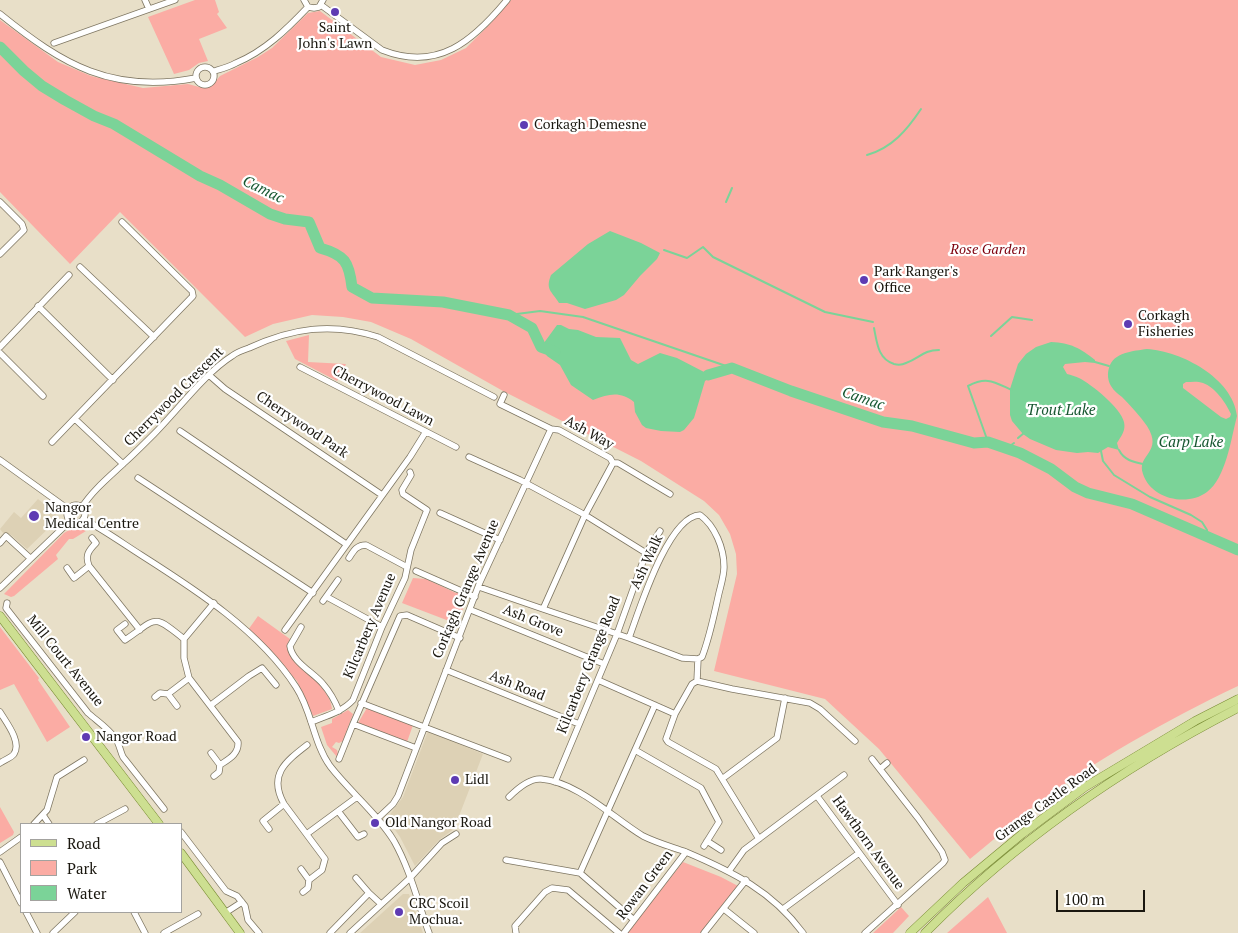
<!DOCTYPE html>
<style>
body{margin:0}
#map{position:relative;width:1238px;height:933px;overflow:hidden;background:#e8dfc8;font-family:"PT Serif",serif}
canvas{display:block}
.legend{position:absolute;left:20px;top:823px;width:162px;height:90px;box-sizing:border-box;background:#fff;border:1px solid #a3a29f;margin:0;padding:6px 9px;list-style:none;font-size:15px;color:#1a170f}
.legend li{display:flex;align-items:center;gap:10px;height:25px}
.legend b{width:25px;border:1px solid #a3a29f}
.scale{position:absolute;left:1056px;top:890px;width:89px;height:22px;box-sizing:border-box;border:2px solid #1a170f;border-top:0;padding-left:6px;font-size:15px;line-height:18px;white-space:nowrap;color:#1a170f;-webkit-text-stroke:4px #fff;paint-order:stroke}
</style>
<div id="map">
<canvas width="1238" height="933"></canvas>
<ul class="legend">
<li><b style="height:6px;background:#cddf91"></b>Road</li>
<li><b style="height:14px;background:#fbaca4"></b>Park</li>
<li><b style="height:14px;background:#7bd398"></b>Water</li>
</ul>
<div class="scale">100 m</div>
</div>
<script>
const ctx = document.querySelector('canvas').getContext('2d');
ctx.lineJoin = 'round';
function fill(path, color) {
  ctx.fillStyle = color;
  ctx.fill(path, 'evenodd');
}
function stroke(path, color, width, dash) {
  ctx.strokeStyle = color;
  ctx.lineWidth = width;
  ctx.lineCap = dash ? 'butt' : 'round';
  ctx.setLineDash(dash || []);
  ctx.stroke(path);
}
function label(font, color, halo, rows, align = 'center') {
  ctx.font = font + ' "PT Serif",serif';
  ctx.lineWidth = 4.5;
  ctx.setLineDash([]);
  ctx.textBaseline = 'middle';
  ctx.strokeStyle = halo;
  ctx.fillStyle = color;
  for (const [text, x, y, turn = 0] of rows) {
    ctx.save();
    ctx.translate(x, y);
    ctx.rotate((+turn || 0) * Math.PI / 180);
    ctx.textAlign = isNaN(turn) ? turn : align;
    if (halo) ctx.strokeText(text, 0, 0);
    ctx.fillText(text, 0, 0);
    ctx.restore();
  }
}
fill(new Path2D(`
 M38 499 55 513 57 518 56 521 27 549 11 535 3 533 0 529 14 512 21 518Z
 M428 731 483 754 454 829 439 840 415 866 400 837 388 820V817L403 797Z
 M403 894H409L423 933H360Z`), '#ddd1b5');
fill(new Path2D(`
 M195 0H215L219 12 217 14 227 28 199 39 208 61 199 63 189 70 174 74 148 17Z
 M511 0H1238V686C1165 721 1093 761 1029 810 1009 826 990 843 970 859L879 749 825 699 714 671 737 574 736 554 730 534 719 515 704 501 641 461 503 391 411 339 371 322 343 317 312 315 273 324 245 337 120 212 70 264 0 192V20L58 62 91 76 143 88 188 84 203 88 215 82 220 76 258 57 272 48 308 13 320 11 381 57 415 65 441 60 466 48 489 25Z
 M309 335 308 362 346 364 337 381 295 359 286 341Z
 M79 528 86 531 73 539H69L56 555 58 559 14 596 11 597 4 594 64 533 71 529Z
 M413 578 426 579 456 593 457 591 468 595 457 624 402 603Z
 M258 616 290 639 287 647C296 667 331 687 332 709L313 716 297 681 248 630Z
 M0 627 39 678 38 680 70 727 47 742 14 684 0 690Z
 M367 708 413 725 407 742 358 723Z
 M348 710 353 714 343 741 339 743 336 742 332 747 337 750 338 754 337 757 327 745 321 727 332 723V719Z
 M0 807 14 832 13 835 0 843Z
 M683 862 721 877 738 886 701 933H627Z
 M988 897 1007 933H947Z
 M901 907 909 916 893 933H873Z`), '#fbaca4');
fill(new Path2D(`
 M610 231 641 243 660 253 657 259 640 276 624 295 616 300 585 309 567 303H559C552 291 545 290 551 275L588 244Z
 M557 325H561L569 329 578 330 596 337 620 338 631 360 638 364 660 353 677 358 706 373 721 370 722 373 714 374 705 381 694 418 684 430 680 432 661 431 646 428 642 425 635 412 634 402C620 391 609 394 593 400L571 385 560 365 547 356 541 347Z
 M1051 342C1071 343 1080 348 1095 360V363L1085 362 1065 364 1063 367 1067 374C1071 375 1075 376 1079 378 1091 384 1121 408 1124 422 1126 431 1121 436 1117 443L1119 450 1108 447 1098 453 1088 452 1077 453 1056 450 1030 439 1023 434 1012 421 1010 415V389L1018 364 1026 354 1036 347Z
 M1147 349C1181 351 1233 378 1237 416 1231 439 1226 478 1207 492 1187 507 1151 499 1143 474 1136 454 1164 453 1147 426 1140 416 1131 406 1122 397 1118 394 1114 391 1111 386 1108 381 1107 374 1109 368 1113 352 1134 351 1147 349ZM1186 382C1191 382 1198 381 1203 383 1215 387 1226 403 1231 414L1230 417 1226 419 1221 417 1183 388V384Z`), '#7bd398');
stroke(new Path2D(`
 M867 155C892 148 907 130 921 109
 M726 202 732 188
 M664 250 687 258 703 247 713 257 825 312 873 322
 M509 315 540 311 583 317 732 368
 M874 328C877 343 878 359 894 364 898 365 902 365 906 363 920 358 923 350 939 350
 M991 336 1012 317 1032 320
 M1095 362 1109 366
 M1018 438 1024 433
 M988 442 968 386C987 376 994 382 1012 390
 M1007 448 1014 443
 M1119 450C1124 460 1133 462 1143 464
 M1101 451 1103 461 1114 475 1150 497 1191 515 1202 522 1207 530V538`), '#7bd398', 2);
stroke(new Path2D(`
 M0 47 24 71 42 86 65 100 94 116 114 124 200 176 220 185 270 214 285 219 309 222 320 248C345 255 349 262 352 287L372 298 443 302 509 315 532 328 541 347 555 352
 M708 375 732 368 791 391 883 422 912 426 974 443 988 442 1020 453 1051 469 1075 487 1088 493 1132 504 1238 550`), '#7bd398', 11);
const minor = new Path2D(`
 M145 0 149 9
 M304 0 308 7 314 8 319 7 323 0
 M321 5 382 50C438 72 473 41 507 0
 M0 14C63 65 112 94 196 78
 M54 43 175 0
 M196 76a9 9 0 1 1 18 0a9 9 0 1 1-18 0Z
 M214 71C221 69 229 67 236 63 265 51 287 29 308 7
 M0 202 22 224 24 230 0 254
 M80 267 154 337
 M38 306 113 380
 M0 347 69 275
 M0 353 43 396
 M300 367 456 447
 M209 375 225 389 382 495
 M75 419 123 464
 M551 429 559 430 610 458 613 463H618L670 494
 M180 431 346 544
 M52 442 193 296 192 291 122 222
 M469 457 520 480 585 515 543 609 479 587
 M0 460 68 509
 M613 463 585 515 646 553
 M138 478 313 593
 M67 514a9 9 0 1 1 18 0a9 9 0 1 1-18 0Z
 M82 507C93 490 109 477 124 463 134 454 144 444 154 434 177 411 205 373 232 356 237 352 243 350 249 348 292 328 332 322 378 337L494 397
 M440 513 500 540
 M83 519C103 529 122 543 141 555 196 590 260 631 296 687 312 711 313 742 330 766 350 792 377 813 394 841 410 869 418 903 429 933
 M0 543 6 536 30 558
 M349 558C354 550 357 545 366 545L407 567
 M89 566C85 556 88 551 96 543L92 538
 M67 568 74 578 89 566 140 630
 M416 571 475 597
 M0 588 70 521
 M327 597 382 627
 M323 601 338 580
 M7 603 6 608 88 713C97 721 108 728 115 738 119 742 120 751 123 757L164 809
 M214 603 184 639V658L189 678 238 742C239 754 229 759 220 765
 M543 609 629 638 682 658 698 659
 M471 610 604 664
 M125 624 117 630 125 640C157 619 151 612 184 639
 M301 627 290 646C292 662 313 672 323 684 330 692 335 701 339 711
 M285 630 410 457 425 433
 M629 638C639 611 668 516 700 515 715 526 724 548 724 567 724 575 721 585 719 593 714 615 710 636 702 657L698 659
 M446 670 579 724
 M598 680 675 714
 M697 681 692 684 675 714 666 739 668 742 716 769 759 839
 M697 681 732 689 810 703 820 709 855 741
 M697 681 698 659
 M168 694 189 678
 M155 697 160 693 168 694 177 706
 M361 703 508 759
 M211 705 249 676 262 668 276 685
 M0 712C6 722 22 742 14 754 11 758 4 760 0 763
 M311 722C326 716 342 712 353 700L382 627 405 578 411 550 427 510 403 494 402 490 411 475 410 472
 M353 724 400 616 407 615 460 638
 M97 742 109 734
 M307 745C285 762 268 775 284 804L325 859 322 870 309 880
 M635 750 701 788 719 822 704 846
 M211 753 220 765 219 772 214 776
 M339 759 353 724 416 748
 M880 769 887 763
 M722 779 777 738 785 698
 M555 782 617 634 646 553 660 531
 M817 796 898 905
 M509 797C517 789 529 778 541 779 578 782 613 818 643 836 657 843 672 847 686 852 733 872 772 891 803 933
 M338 811 358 837 364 834
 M43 815 49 824
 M377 819 393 804 398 796 480 582 551 429 500 404 504 395
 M34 824 47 810 57 777 84 760
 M97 824 125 809
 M269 829 263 821 284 804
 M181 832 226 891 237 896 245 906 248 920 259 933
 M308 833 357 797
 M707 841 721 850
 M0 852 21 837
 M506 860 580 873 634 920
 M0 862 21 903
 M301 869 309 880 308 888 303 892
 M729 871 744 850 844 775
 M580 873 655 705
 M356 878 369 893
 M724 909 754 933
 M783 909 859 853
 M26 912 37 933
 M134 912 145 933
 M225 913 242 902
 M53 933 75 912
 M164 933 198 914
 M330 933 369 893 381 904
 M350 933 410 878 442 843 456 834
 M516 933 515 926 545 892 552 888 568 890 619 933
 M624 933 686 852
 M704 933 746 880
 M865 933 943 863 945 860 942 852 918 818 872 759`);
const major = new Path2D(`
 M0 616 159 824
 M181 853 240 933
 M910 933 963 883 1022 834 1085 787 1195 721 1238 699
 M925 933C1016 841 1123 767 1238 708`);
stroke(minor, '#7e7662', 7);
stroke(major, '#788b33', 9);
stroke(minor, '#fff', 5.5);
stroke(major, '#cddf91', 8);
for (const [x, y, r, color] of [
 [335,12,5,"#5e3bb3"],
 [524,125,5,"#5e3bb3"],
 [864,280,5,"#5e3bb3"],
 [1128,324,5,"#5e3bb3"],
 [34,516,6,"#5e3bb3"],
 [86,737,5,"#5e3bb3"],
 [455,780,5,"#5e3bb3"],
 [375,823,5,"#5e3bb3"],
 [399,912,5,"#5e3bb3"]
]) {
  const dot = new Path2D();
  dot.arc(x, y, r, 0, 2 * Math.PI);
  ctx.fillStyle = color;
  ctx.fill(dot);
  stroke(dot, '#fff', 2);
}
label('14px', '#1a170f', '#fff', [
 ["Saint",335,28,"center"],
 ["John's Lawn",335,44,"center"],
 ["Corkagh Demesne",534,125],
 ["Park Ranger's",874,272],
 ["Office",874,288],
 ["Corkagh",1138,316],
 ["Fisheries",1138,332],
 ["Nangor",45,508],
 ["Medical Centre",45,524],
 ["Nangor Road",96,737],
 ["Lidl",465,780],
 ["Old Nangor Road",385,823],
 ["CRC Scoil",409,904],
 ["Mochua.",409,920]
], 'left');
label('italic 14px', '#7e010d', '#fff', [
 ["Rose Garden",988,250]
]);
label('14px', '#1a170f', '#fff', [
 ["Cherrywood Lawn",383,396,28],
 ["Cherrywood Crescent",174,397,-45],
 ["Cherrywood Park",302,425,34],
 ["Ash Way",589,433,29],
 ["Ash Walk",647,562,-65],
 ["Corkagh Grange Avenue",466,589,-67],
 ["Ash Grove",533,621,22],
 ["Kilcarbery Avenue",370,626,-67],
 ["Mill Court Avenue",65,661,51],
 ["Kilcarbery Grange Road",589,665,-68],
 ["Ash Road",517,686,22],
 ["Grange Castle Road",1046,803,-36],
 ["Hawthorn Avenue",868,843,54],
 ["Rowan Green",645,885,-53]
]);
label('italic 15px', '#175731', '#fff', [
 ["Camac",263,190,26],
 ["Camac",863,399,19],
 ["Trout Lake",1061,411],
 ["Carp Lake",1191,443]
]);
</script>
